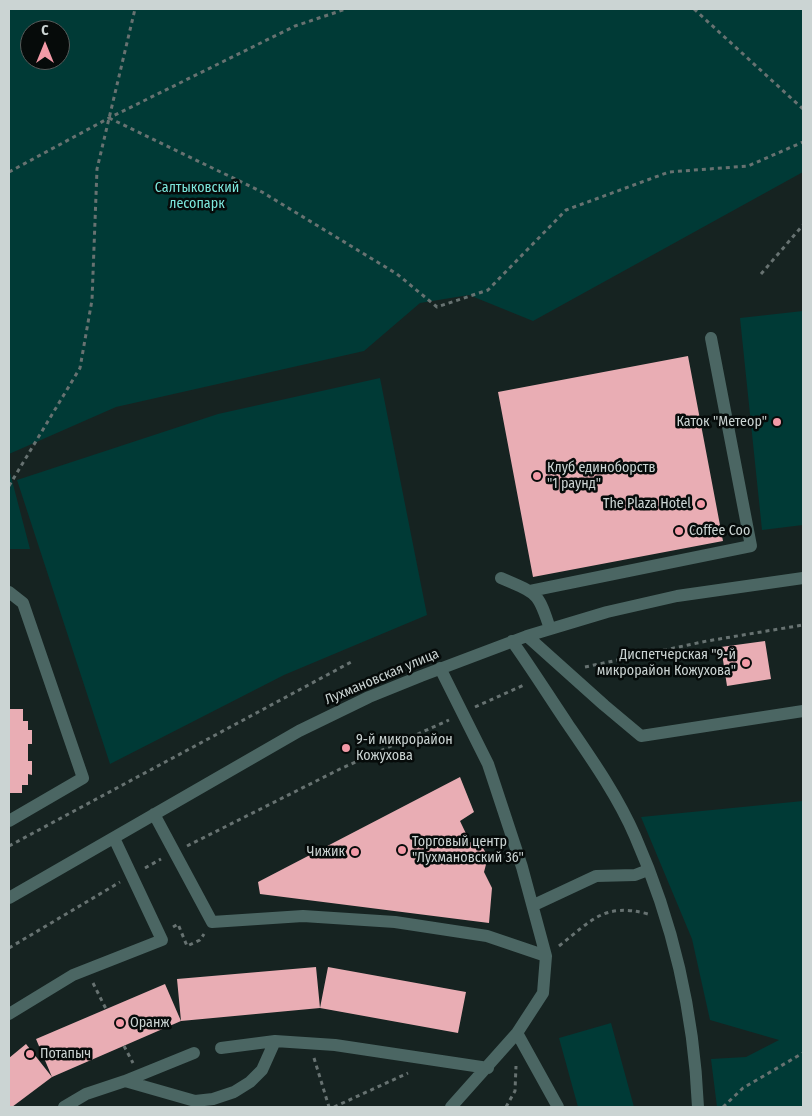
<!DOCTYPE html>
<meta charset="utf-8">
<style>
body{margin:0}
#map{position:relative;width:812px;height:1116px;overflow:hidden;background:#162321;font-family:"Fira Sans Condensed",sans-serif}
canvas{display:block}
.frame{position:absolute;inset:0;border:10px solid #cbd4d3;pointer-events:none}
.north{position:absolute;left:20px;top:20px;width:50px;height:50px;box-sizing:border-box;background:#060b0a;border:1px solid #555b5a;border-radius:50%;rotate:0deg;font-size:14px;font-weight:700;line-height:20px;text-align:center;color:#cbd4d3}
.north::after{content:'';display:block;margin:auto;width:18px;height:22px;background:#f39aa7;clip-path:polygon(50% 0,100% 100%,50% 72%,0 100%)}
</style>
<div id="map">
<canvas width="812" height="1116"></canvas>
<div class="frame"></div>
<div class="north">С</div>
</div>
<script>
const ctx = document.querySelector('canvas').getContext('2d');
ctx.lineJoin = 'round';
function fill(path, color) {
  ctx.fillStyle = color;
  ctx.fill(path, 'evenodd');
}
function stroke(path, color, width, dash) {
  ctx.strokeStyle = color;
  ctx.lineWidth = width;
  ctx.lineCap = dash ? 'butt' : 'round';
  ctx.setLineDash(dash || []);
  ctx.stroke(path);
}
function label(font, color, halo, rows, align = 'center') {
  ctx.font = font + ' "Fira Sans Condensed",sans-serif';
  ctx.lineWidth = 5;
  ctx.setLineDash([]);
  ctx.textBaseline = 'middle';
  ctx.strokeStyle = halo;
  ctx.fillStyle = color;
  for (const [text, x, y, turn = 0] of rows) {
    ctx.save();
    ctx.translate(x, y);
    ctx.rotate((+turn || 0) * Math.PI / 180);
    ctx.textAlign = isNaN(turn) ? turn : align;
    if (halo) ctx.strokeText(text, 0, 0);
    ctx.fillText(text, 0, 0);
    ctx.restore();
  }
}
fill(new Path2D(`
 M9 9H803V172L533 321 469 295 420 303 364 351 116 407 9 454ZM30 30H60V60H30Z
 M803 311V525L762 530 740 318Z
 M380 378 427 615 284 675 110 764 17 480 218 414Z
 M9 469 30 549H9Z
 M803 801V1107H717L711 1059 746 1057 779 1040 710 1020 692 939 641 817Z
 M611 1023 634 1107H578L559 1038Z`), '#003a36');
fill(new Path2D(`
 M688 356 723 541 533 577 498 392Z
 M765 641 771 679 727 686 721 647Z
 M9 709H23V721H28V730H32V744H28V761H32V775L28 774V785H22V793H9Z
 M460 777 474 812 460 821 470 842 483 848 488 857 484 872 492 888 489 923 260 894 258 882Z
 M316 967 320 1008 328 967 466 992 458 1033 320 1008 181 1021 52 1077 12 1107H9V1058L26 1044 52 1077 36 1039 165 984 181 1021 177 979Z`), '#e9adb4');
stroke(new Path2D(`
 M694 9 803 109
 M109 118 262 192 397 274 437 307 488 290 566 210 669 172 748 166 803 142
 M9 172 109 118 295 26 346 9
 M761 274 803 225
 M9 486 80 368 92 300 97 169 135 9
 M585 667 707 641 803 625
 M475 707 524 685
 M9 846 353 661
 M187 846 340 769 449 720
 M145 868 161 859
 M173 927 178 924 187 946 200 940 204 934
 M559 946C591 921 604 902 648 914
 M9 948 120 882
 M93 983 106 1009
 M124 1046 133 1063
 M314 1058 329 1107
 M334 1107 408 1073
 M506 1107 515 1091 516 1066
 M723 1107 743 1088 803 1053`), '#677271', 3, [4, 4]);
stroke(new Path2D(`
 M501 578C537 594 538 591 550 629
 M530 591 751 546 711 338
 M9 592 23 603 83 778 9 821
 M527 636 604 705 641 736 803 711
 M512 641C532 669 550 698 569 726 593 761 618 797 635 836 673 922 694 1014 698 1107
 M440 668 488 764 522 867 546 956 543 993 517 1033 451 1107
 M154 814 212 922 303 916 395 922 487 936 546 956
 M9 898 299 731 369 697 421 676 527 636 607 612 677 596 803 578
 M534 905 596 876 635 875 648 870
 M9 1014 73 975 162 940 114 838
 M517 1033 558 1107
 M221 1048 275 1041 335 1045 488 1068
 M194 1053 125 1081 195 1101 213 1099 234 1092 250 1082 262 1070 275 1041
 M64 1107 86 1094 125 1081`), '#4b6663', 12);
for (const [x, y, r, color] of [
 [777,422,5,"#f39aa7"],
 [537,476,5,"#f39aa7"],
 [701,504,5,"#f39aa7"],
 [679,531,5,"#f39aa7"],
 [746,663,5,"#f39aa7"],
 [346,748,5,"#f39aa7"],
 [402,850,5,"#f39aa7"],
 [355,852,5,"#f39aa7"],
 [120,1023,5,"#f39aa7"],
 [30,1054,5,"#f39aa7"]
]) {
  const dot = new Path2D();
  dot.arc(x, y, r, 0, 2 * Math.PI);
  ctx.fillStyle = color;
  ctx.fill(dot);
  stroke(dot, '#060b0a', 2);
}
label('14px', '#7de8dd', '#060b0a', [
 ["Салтыковский",197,188],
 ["лесопарк",197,204]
]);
label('14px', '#cbd4d3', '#060b0a', [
 ["Каток \"Метеор\"",767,422,"right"],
 ["Клуб единоборств",547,468],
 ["\"1 раунд\"",547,484],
 ["The Plaza Hotel",691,504,"right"],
 ["Coffee Coo",689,531],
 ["Диспетчерская \"9-й",736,655,"right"],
 ["микрорайон Кожухова\"",736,671,"right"],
 ["9-й микрорайон",356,740],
 ["Кожухова",356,756],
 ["Торговый центр",412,842],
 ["\"Лухмановский 36\"",412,858],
 ["Чижик",345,852,"right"],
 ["Оранж",130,1023],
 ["Потапыч",40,1054]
], 'left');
label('14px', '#cbd4d3', '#060b0a', [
 ["Лухмановская улица",382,677,-23]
]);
</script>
